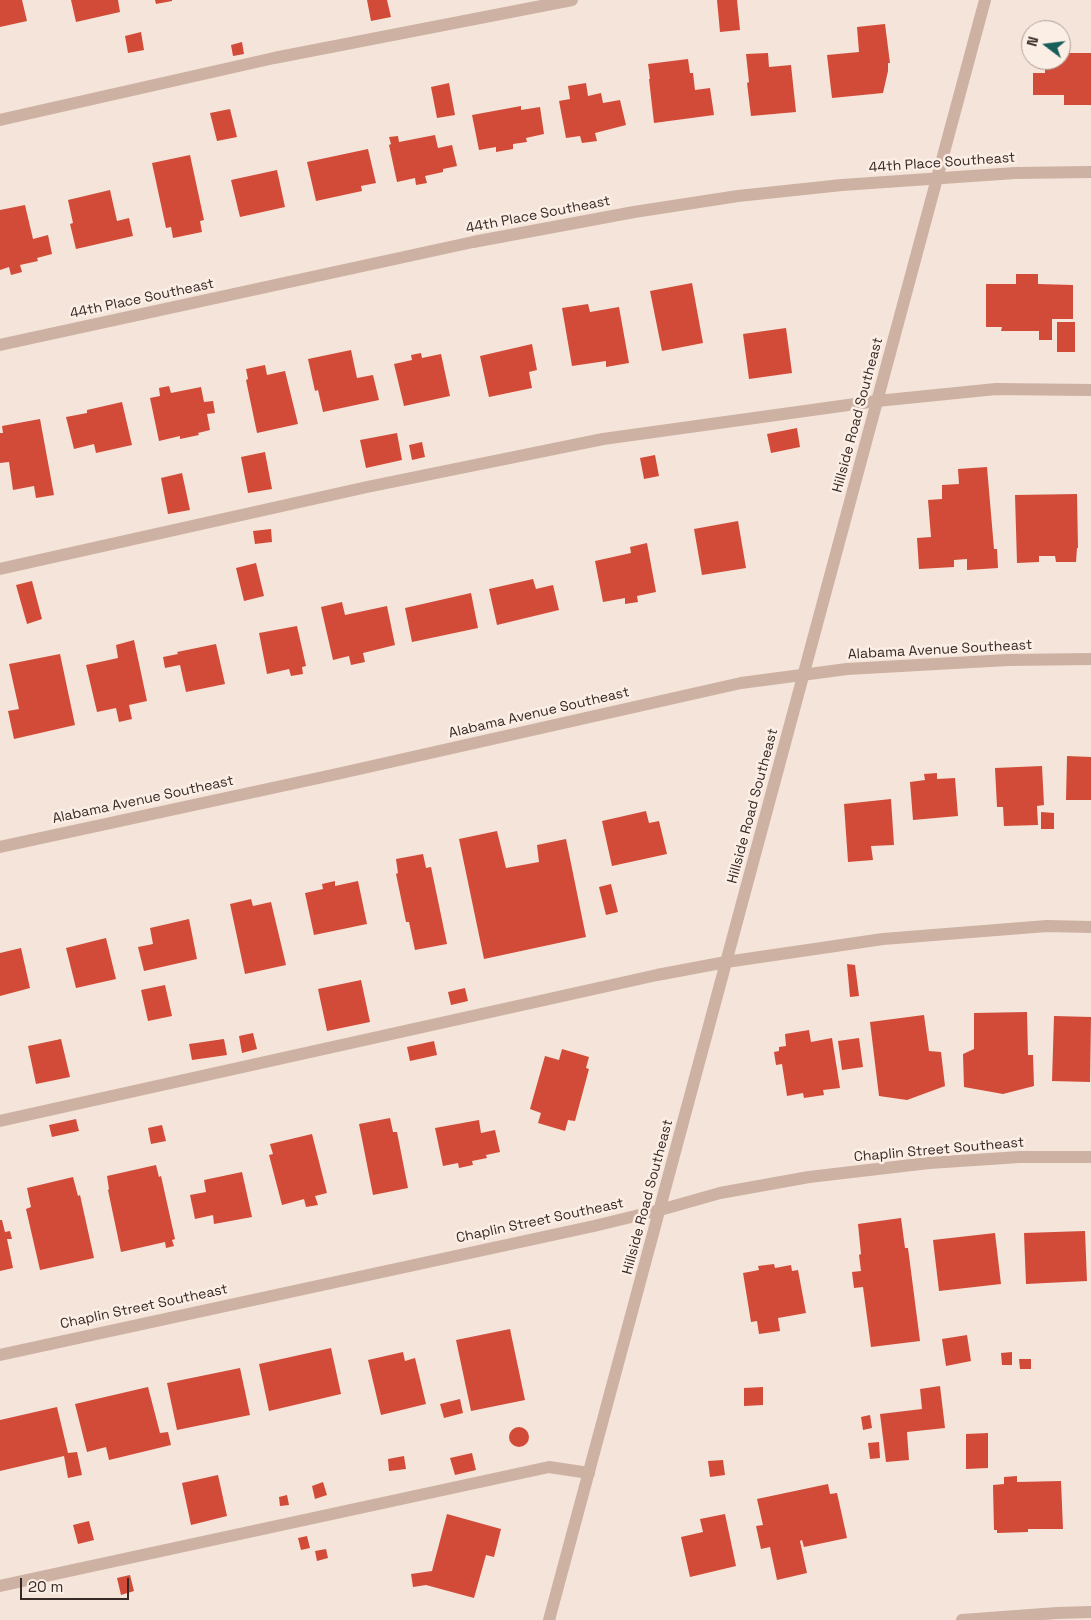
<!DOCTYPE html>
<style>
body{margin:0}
#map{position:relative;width:1091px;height:1620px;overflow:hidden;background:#f4e4d9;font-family:"Space Grotesk",sans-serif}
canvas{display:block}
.north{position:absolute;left:1021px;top:20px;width:50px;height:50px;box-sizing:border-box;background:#fbeee5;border:1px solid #ad9f99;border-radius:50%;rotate:285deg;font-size:14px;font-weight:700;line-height:20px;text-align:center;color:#372926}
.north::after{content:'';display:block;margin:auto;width:18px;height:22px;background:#175d59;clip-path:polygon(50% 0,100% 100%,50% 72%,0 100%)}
.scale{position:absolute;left:20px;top:1578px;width:109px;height:22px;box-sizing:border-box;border:2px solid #372926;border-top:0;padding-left:6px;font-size:15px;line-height:18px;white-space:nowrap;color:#372926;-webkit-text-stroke:4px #fbeee5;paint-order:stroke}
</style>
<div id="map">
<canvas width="1091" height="1620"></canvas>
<div class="north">N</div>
<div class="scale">20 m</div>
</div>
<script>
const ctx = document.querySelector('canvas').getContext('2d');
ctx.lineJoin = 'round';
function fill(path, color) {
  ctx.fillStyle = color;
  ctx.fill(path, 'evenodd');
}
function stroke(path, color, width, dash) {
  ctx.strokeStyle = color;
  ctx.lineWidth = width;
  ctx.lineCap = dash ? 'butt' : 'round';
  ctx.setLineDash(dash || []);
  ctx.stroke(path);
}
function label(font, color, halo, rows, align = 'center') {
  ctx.font = font + ' "Space Grotesk",sans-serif';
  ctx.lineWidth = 5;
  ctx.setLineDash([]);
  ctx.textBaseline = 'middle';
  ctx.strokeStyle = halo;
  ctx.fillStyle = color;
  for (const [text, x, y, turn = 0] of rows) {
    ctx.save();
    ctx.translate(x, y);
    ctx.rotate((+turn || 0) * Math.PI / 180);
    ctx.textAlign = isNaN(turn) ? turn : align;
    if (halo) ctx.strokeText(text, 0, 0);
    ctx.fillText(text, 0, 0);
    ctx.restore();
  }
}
fill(new Path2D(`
 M0 0H22L27 21 0 27Z
 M71 0H118L120 12 76 22Z
 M155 0H172V1L156 4Z
 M367 0H387L391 17 371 21Z
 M717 0H737L740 30 720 32Z
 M885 24 890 63H888V71L883 93 832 98 827 55 859 52 857 27Z
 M141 32 144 50 128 53 125 36Z
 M242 42 244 54 233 56 231 45Z
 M768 53 769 67 791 65 796 112 751 116 747 83 749 82 746 54Z
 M1061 53H1091V105H1064V95H1033V73H1045V60H1061Z
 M688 59 690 73H693L695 90 710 88 714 115 654 123 649 79H650L648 64Z
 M449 83 455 115 437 118 431 87Z
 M586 83 588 96 601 93 603 103 620 100 626 125 595 133 597 141 582 143 580 136 566 138 559 101 570 99 568 86Z
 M521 106V110L540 107 544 134 526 138 527 142 513 144V149L496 152V147L479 150 472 115Z
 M230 109 237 137 217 141 210 113Z
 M435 135 438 148 452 145 457 166 443 169V172L425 176 427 183 416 185 415 178 397 182 389 145 391 144 389 137 398 136 399 142Z
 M368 149 376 183 361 186 362 191 316 201 307 162Z
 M190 155 204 220 200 221 202 232 173 238 171 227 166 228 152 163Z
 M277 170 285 207 240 217 231 180Z
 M110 190 117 221 129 218 133 236 76 249 70 224 73 223 68 200Z
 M25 205 33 239 48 235 52 254 37 258 38 261 20 265 22 272 11 275 9 267 0 270V210Z
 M1016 274H1038V284L1073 285V319H1052V340H1039V331H1001L1002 327H986V284H1016Z
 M692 283 703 343 662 351 650 291Z
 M588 304 590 312 619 307 629 363 606 367V361L572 366 562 308Z
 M1057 322H1075V352H1057Z
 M786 328 792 373 749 379 743 334Z
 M532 344 537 370 529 372 532 388 489 397 480 356Z
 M351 350 357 378 373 375 379 400 323 412 318 390 315 391 308 359Z
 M421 353 422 358 441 354 450 396 404 406 394 364 412 360 411 355Z
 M265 365 267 375 285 371 298 424 257 433 246 380 248 379 246 369Z
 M169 386 171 393 201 387 204 402 213 401 215 413 207 414 210 430 198 433 199 435 180 439V436L159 441 150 398 160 396 159 388Z
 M122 402 132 445 96 453 94 444 74 449 66 417 87 413V410Z
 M40 419 54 495 36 498 34 486 13 490 9 462 0 463V433H3L2 426Z
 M797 428 800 447 771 453 767 434Z
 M397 433 402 460 366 468 360 440Z
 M422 442 425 457 412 460 409 445Z
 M265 452 272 489 248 493 241 457Z
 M655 455 659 476 644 479 640 458Z
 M987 467 994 549H997L998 568 967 570V559L954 560V567L919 569 917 538 931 537 928 500 942 499V485L959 484 958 469Z
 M182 473 190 510 168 514 161 478Z
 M1077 494 1078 548H1077L1076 562H1056L1055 556H1039V562L1017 563 1015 495Z
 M738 521 746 568 702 575 694 529Z
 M271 529 272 542 255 544 253 531Z
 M647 543 656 592 637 596 638 602 625 604V598L603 602 595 561 631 553 630 547Z
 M256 563 264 596 244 601 236 568Z
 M533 579 536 589 553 585 559 610 497 625 489 589Z
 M32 581 42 619 27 624 16 585Z
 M471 593 478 628 412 642 405 608Z
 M342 602 345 615 387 606 395 645 363 653 365 662 351 665 349 656 333 660 321 607Z
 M297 626 306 666 302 667 303 674 291 676 289 669 267 674 259 633Z
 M134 640 147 701 129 705 132 719 119 722 116 708 97 712 86 665 118 658 116 645Z
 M216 644 225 684 186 692 180 665 165 668 163 657 178 654 177 652Z
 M60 654 75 725 14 739 8 711 19 709 9 664Z
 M1067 756 1091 757V800H1066Z
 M1042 766 1044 805 1037 806 1038 825 1004 826 1003 807H997L995 768Z
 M937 773V779L955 778 958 816 913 820 910 782 925 780 924 774Z
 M891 799 894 845 871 846 873 860 848 862 844 804Z
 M646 811 649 823 659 821 667 854 612 866 602 821Z
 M1041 812 1054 813V829H1041Z
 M497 831 506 868 539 862 537 845 566 839 586 937 484 959 459 839Z
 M423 854 426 868 431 867 447 944 415 950 409 922H406L396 874 398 873 396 859Z
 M335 881V886L358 881 367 924 314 935 305 893 323 889 322 884Z
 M611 884 618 912 606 915 599 887Z
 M251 899 253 906 271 902 286 965 245 974 230 904Z
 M189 919 197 959 144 971 138 947 153 944 150 928Z
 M106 938 116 979 76 988 66 948Z
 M21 948 30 988 0 996V953Z
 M847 964 855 965 859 996 850 997Z
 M361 980 370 1022 327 1031 318 989Z
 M165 985 172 1016 148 1021 141 990Z
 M465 988 468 1001 451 1005 448 992Z
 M1027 1012 1028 1055H1033L1034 1086 1003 1094 964 1087 963 1054 974 1049V1013Z
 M924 1015 929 1051 941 1052 945 1086 907 1100 879 1096 870 1022Z
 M1054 1016 1091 1017 1090 1082 1052 1081Z
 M809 1030 811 1042 832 1038 840 1088 823 1090 824 1095 804 1098 803 1093 787 1096 782 1064 776 1065 774 1052 779 1051V1047L786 1046 785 1034Z
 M253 1033 257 1049 242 1053 239 1036Z
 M859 1038 863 1067 842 1070 838 1041Z
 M61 1039 70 1077 36 1084 28 1046Z
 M224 1039 227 1055 192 1060 189 1044Z
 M434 1041 437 1055 410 1061 407 1047Z
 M562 1049 589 1057 586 1068 589 1069 575 1121 568 1120 565 1131 538 1123 541 1113 530 1109 545 1056 559 1060Z
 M390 1118 393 1132H397L408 1188 373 1195 359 1124Z
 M76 1119 79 1131 52 1137 49 1125Z
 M479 1120 481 1133 495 1130 500 1152 486 1155 487 1158 472 1161 473 1165 459 1168 458 1163 443 1166 435 1128Z
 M162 1125 166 1141 151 1144 148 1128Z
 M312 1134 327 1193 315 1196 318 1205 306 1207 304 1199 282 1205 269 1155 273 1154 270 1144Z
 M156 1165 159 1177 161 1176 175 1239 172 1240 174 1246 166 1248 165 1242 121 1252 108 1190 109 1189 107 1176Z
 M242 1172 252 1217 214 1224 213 1215 195 1219 190 1195 206 1192 204 1180Z
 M73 1177 78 1196 80 1195 94 1258 40 1270 26 1209 31 1207 27 1188Z
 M901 1218 905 1248H908L920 1341 871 1347 863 1287 854 1288 852 1272 861 1271 859 1255 861 1254 858 1224Z
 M0 1220H2L5 1232 10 1231 12 1239H7L13 1268 0 1271Z
 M1085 1231 1087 1281 1026 1284 1024 1233Z
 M995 1233 1001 1284 939 1291 933 1240Z
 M774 1264 775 1268 791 1265 792 1271 798 1270 806 1313 778 1318 780 1331 759 1334 757 1321 751 1322 743 1273 759 1270 758 1266Z
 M510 1329 525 1400 471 1411 456 1340Z
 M967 1335 971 1361 946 1366 942 1339Z
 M331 1348 341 1394 269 1411 259 1364Z
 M403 1352 405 1361 415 1358 426 1404 381 1415 368 1360Z
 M1012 1352V1365H1002L1001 1353Z
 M1019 1359H1031V1369H1020Z
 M240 1368 250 1415 177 1430 167 1383Z
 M940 1386 945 1428 907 1432 909 1460 886 1462 880 1414 922 1409 920 1389Z
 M148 1387 160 1433 168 1432 171 1445 109 1460 106 1447 87 1452 75 1404Z
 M763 1387V1405L744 1406V1388Z
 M460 1399 463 1413 444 1418 440 1404Z
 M57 1407 68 1453 77 1452 82 1475 68 1478 64 1456 0 1471V1420Z
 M870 1415 872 1428 863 1430 861 1417Z
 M509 1437a10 10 0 1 1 20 0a10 10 0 1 1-20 0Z
 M988 1433V1468L966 1469V1434Z
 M879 1442 880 1458 870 1459 868 1443Z
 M472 1453 476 1470 455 1475 450 1458Z
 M404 1456 406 1469 389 1471 388 1459Z
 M723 1460 725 1475 710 1477 708 1461Z
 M218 1475 227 1516 191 1525 182 1483Z
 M1017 1476V1482L1061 1481 1063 1529H1028V1532L997 1533V1530H994L993 1485 1004 1484V1477Z
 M323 1482 327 1495 315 1499 312 1486Z
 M828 1484 830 1494 837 1493 847 1538 804 1547 802 1540 800 1541 807 1573 777 1580 770 1547 761 1549 756 1526 763 1525 757 1499Z
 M287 1495 289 1505 280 1506 279 1497Z
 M447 1514 501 1529 494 1557 486 1555 474 1598 426 1585 413 1587 411 1574 432 1571Z
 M725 1514 736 1566 690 1577 681 1537 703 1532 700 1519Z
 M89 1521 94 1540 78 1544 73 1525Z
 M307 1536 310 1548 301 1550 298 1538Z
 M326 1549 328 1558 317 1561 315 1551Z
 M130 1575 134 1591 121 1595 117 1578Z`), '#d24b38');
stroke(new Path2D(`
 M0 120 274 58 572 0
 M0 569 367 487 603 439 877 401 996 389 1091 390
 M0 1121 657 975 726 962 883 939 1047 926 1091 927
 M0 1586 549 1467 589 1473`), '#cdb1a3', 12);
stroke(new Path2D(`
 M0 345 473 242 634 212 738 196 842 185 1015 173 1091 172
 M0 1355 594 1226 660 1210 720 1193 809 1177 929 1163 1020 1157H1091
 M549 1620 985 0
 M962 1620 1057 1613 1091 1612`), '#cdb1a3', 12);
stroke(new Path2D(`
 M0 847 337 774 741 683 847 669 1008 660 1091 659`), '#cdb1a3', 12);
label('14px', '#372926', '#fbeee5', [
 ["44th Place Southeast",942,163,-4],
 ["44th Place Southeast",538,215,-11],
 ["44th Place Southeast",142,299,-12],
 ["Hillside Road Southeast",858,415,-75],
 ["Alabama Avenue Southeast",940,650,-3],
 ["Alabama Avenue Southeast",539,713,-13],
 ["Alabama Avenue Southeast",143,800,-12],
 ["Hillside Road Southeast",753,806,-75],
 ["Chaplin Street Southeast",939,1150,-5],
 ["Hillside Road Southeast",648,1197,-75],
 ["Chaplin Street Southeast",540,1221,-12],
 ["Chaplin Street Southeast",144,1307,-12]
]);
</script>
